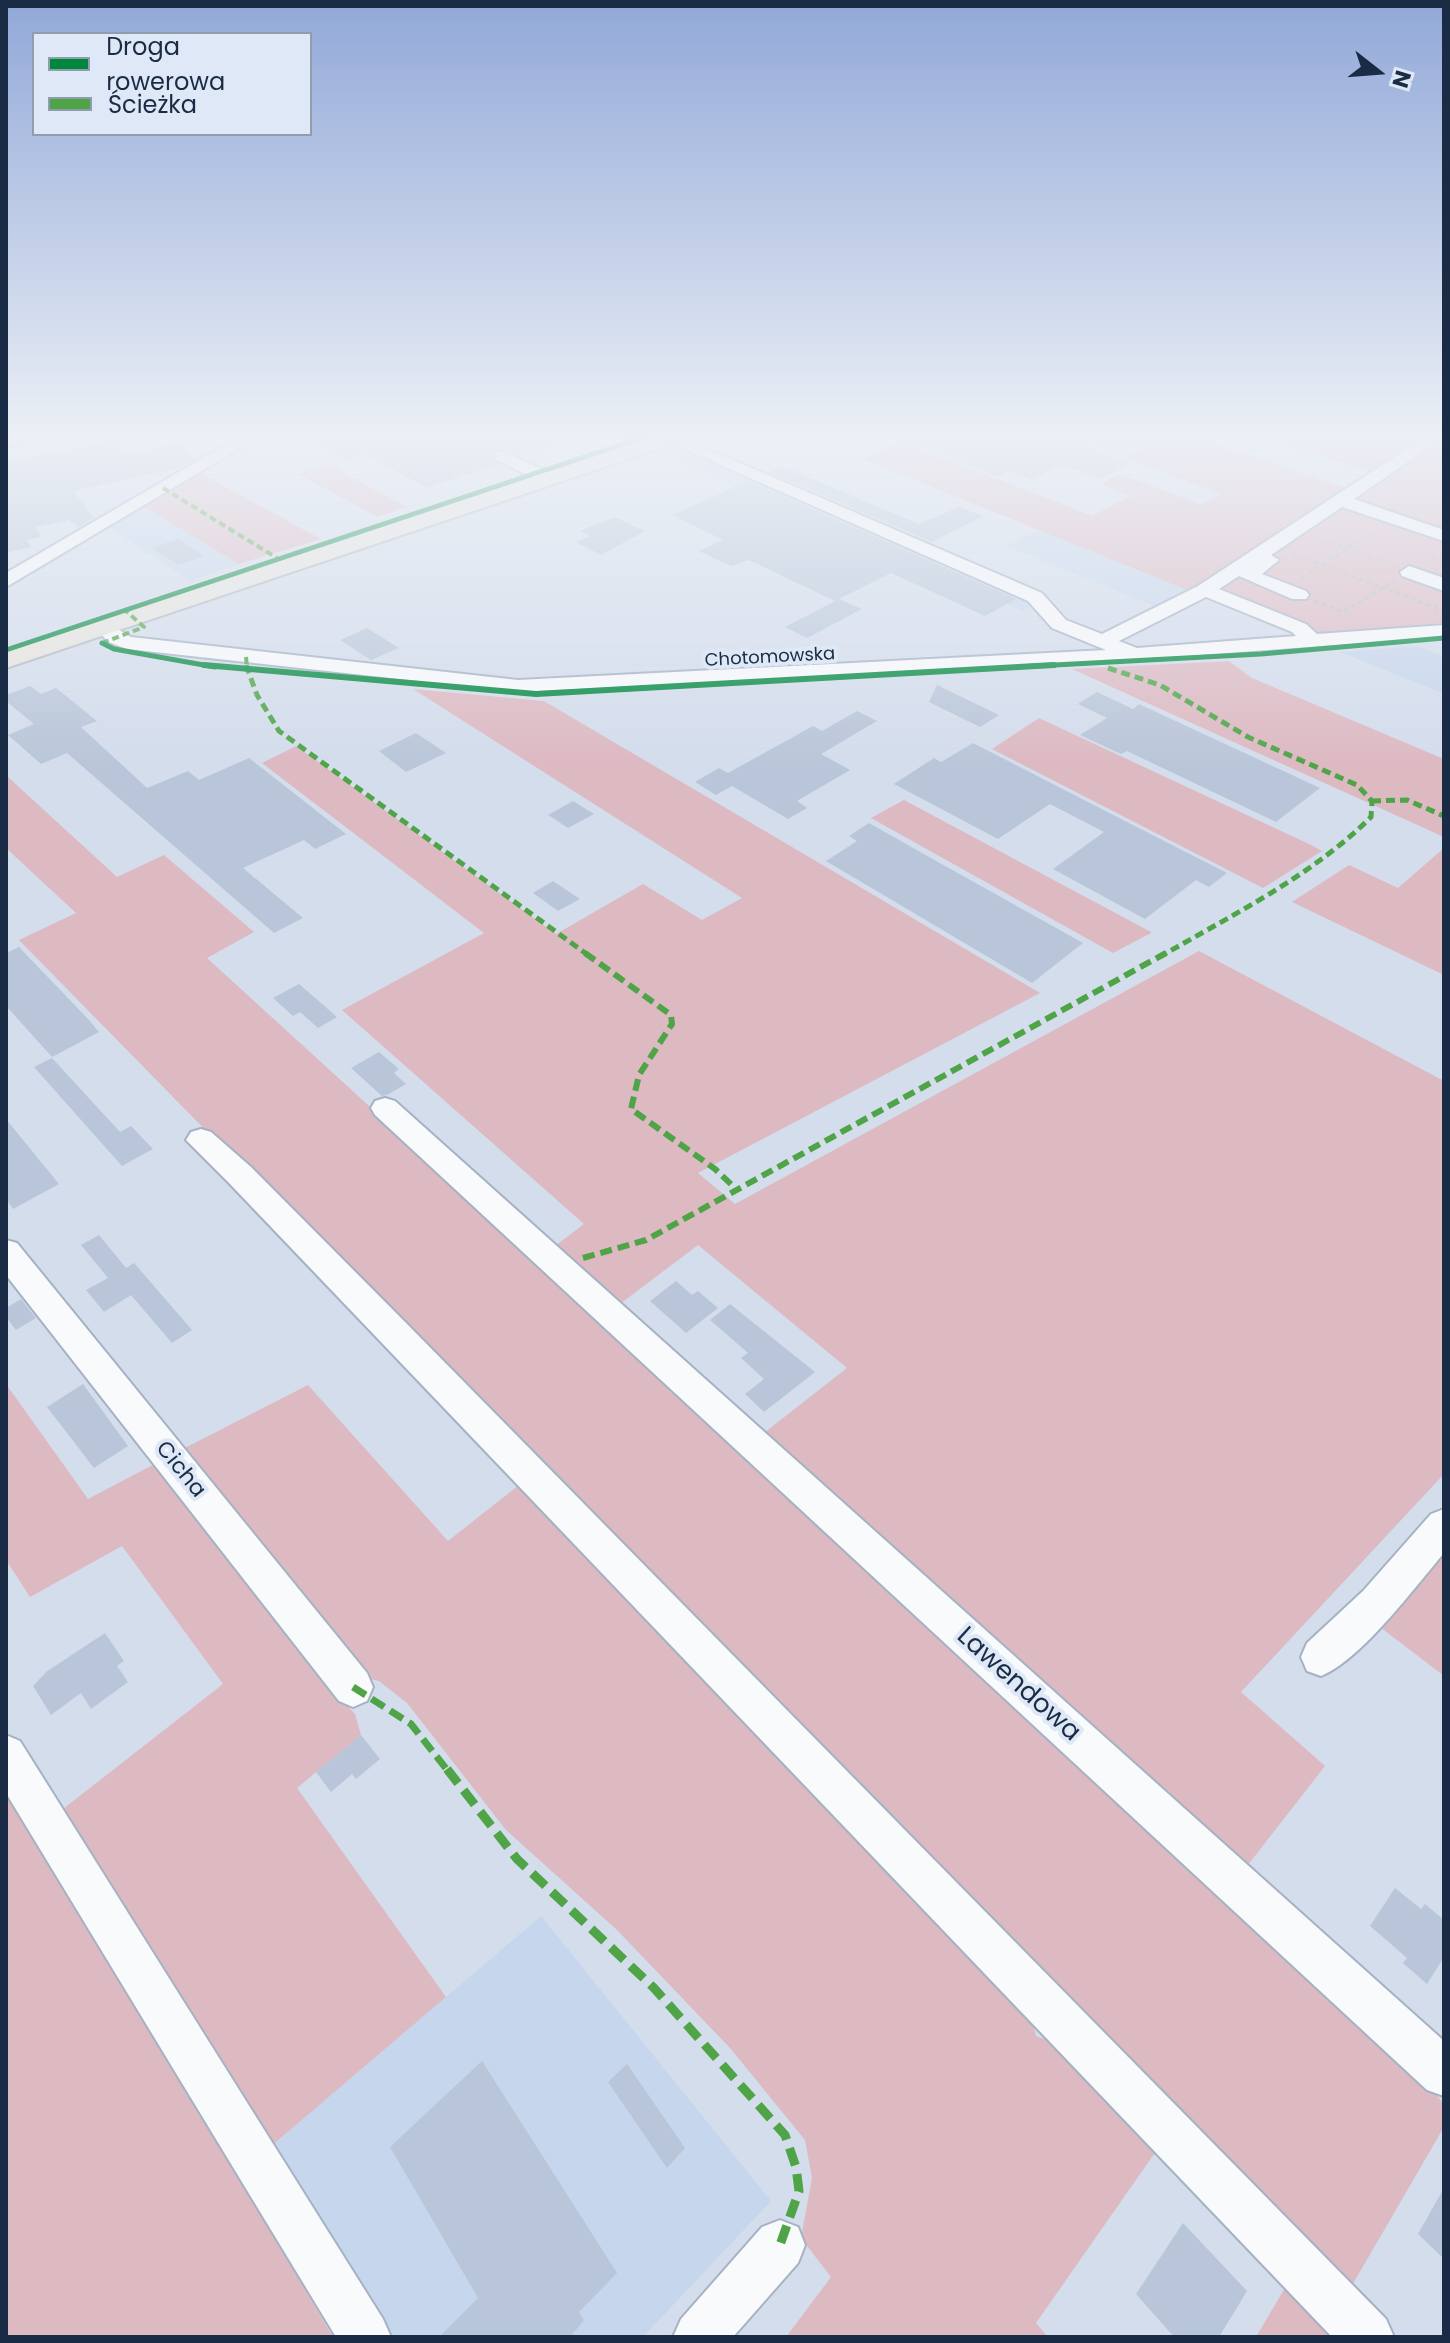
<!DOCTYPE html>
<meta charset="utf-8">
<style>
body{margin:0}
#map{position:relative;width:1450px;height:2343px;overflow:hidden;background:#d4ddec;font-family:Poppins,sans-serif}
canvas{display:block}
.frame{position:absolute;inset:0;border:8px solid #1a2c45;pointer-events:none}
.legend{position:absolute;left:32px;top:32px;width:280px;height:104px;box-sizing:border-box;background:#dfe8f6;border:2px solid #909daf;margin:0;padding:10px 14px;list-style:none;font-size:24px;color:#1a2c45}
.legend li{display:flex;align-items:center;gap:16px;height:40px}
.legend b{width:40px;border:2px solid #909daf}
.north{position:absolute;left:1338px;top:32px;width:80px;height:80px;-webkit-text-stroke:6px #dfe8f6;paint-order:stroke;rotate:107deg;font-size:22px;font-weight:700;line-height:32px;text-align:center;color:#1a2c45}
.north::after{content:'';display:block;margin:auto;width:28px;height:36px;background:#1a2c45;clip-path:polygon(50% 0,100% 100%,50% 72%,0 100%)}
</style>
<div id="map">
<canvas width="1450" height="2343"></canvas>
<div class="frame"></div>
<ul class="legend">
<li><b style="height:10px;background:#00873e"></b>Droga rowerowa</li>
<li><b style="height:10px;background:#4fa447"></b>Ścieżka</li>
</ul>
<div class="north">N</div>
</div>
<script>
const ctx = document.querySelector('canvas').getContext('2d');
ctx.lineJoin = 'round';
function fill(path, color) {
  ctx.fillStyle = color;
  ctx.fill(path, 'evenodd');
}
function stroke(path, color, width, dash) {
  ctx.strokeStyle = color;
  ctx.lineWidth = width;
  ctx.lineCap = dash ? 'butt' : 'round';
  ctx.setLineDash(dash || []);
  ctx.stroke(path);
}
function label(font, color, halo, rows, align = 'center') {
  ctx.font = font + ' Poppins,sans-serif';
  ctx.lineWidth = 8;
  ctx.setLineDash([]);
  ctx.textBaseline = 'middle';
  ctx.strokeStyle = halo;
  ctx.fillStyle = color;
  for (const [text, x, y, turn = 0] of rows) {
    ctx.save();
    ctx.translate(x, y);
    ctx.rotate((+turn || 0) * Math.PI / 180);
    ctx.textAlign = isNaN(turn) ? turn : align;
    if (halo) ctx.strokeText(text, 0, 0);
    ctx.fillText(text, 0, 0);
    ctx.restore();
  }
}
fill(new Path2D(`
 M1069 438H1161L1122 457Z
 M695 447 1045 598 1023 611 667 457Z
 M143 506 239 564 190 581 109 527Z
 M1038 530 1194 593 1164 610 1007 546Z
 M1417 646 1444 656V694L1340 652Z
 M541 1916 771 2201 643 2337H387L270 2147Z`), '#c6d6ec');
fill(new Path2D(`
 M1161 438H1200L1352 490 1194 593 863 459 901 441 1092 516 1130 496 1101 484 1119 474 1201 504 1221 494 1122 457Z
 M1267 438H1419L1421 439 1375 474Z
 M1439 438H1444V623L1318 633 1213 589Z
 M327 464 407 507 378 517 298 474Z
 M198 472 321 539 239 564 143 506Z
 M1229 661 1252 678 1444 759V837L1072 669Z
 M413 689 544 701 1040 993 698 1173 735 1204 1199 951 1444 1081V1474L1241 1692 1325 1766 1244 1870 760 1436 847 1368 698 1245 616 1307 551 1249 584 1224 342 1010 484 933 262 763 296 746 556 934 643 884 702 920 742 898Z
 M1039 718 1309 844 1322 851 1263 888 992 749Z
 M8 777 117 877 164 855 254 932 207 958 1407 2054 1444 2105V2127L1347 2294 19 940 76 913 6 848Z
 M904 800 1151 932V933L1113 953 871 818Z
 M1444 848V975L1292 902 1349 865 1398 888Z
 M6 1384 88 1499 162 1460 326 1683 355 1714 361 1735 297 1788 446 1997 270 2147 63 1809 223 1684 122 1546 30 1597 6 1560Z
 M308 1385 448 1541 519 1485 1028 2005 1036 2036 1061 2045 1159 2147 1036 2323 1048 2337H786L831 2277 801 2238 812 2178 805 2140 730 2048 617 1930 506 1830 407 1703 379 1681 357 1676 177 1452Z
 M1444 1550V1676L1376 1624Z
 M6 1783 333 2337H6Z
 M1289 2281 1343 2337H1256Z`), '#ddb9c2');
fill(new Path2D(`
 M306 438H561V441L520 456 503 448 496 449 493 460 497 464 427 488 363 454 347 460Z
 M902 438H1064L1132 463 1100 479 1061 465 1031 480 1009 471 998 477Z
 M118 439 128 453 181 442 196 459 180 468 73 491 94 518 79 527 69 520 36 527 41 537 27 540 31 547 6 553V462Z
 M782 466 919 524 959 507 983 516 932 542 768 472Z
 M748 481 1016 599 985 616 891 573 835 601 749 560 731 566 699 551 723 540 672 515Z
 M615 517 645 531 601 555 576 542 591 536 580 531Z
 M178 539 204 556 178 565 152 548Z
 M839 599 862 609 807 638 785 627Z
 M367 628 399 648 371 660 340 640Z
 M937 685 999 715 980 727 929 702Z
 M30 686 41 694 56 688 97 721 81 727 147 788 188 771 199 780 249 758 346 834 315 849 304 840 243 868 303 918 274 933 67 753 41 764 8 735 34 724 6 701V695Z
 M1097 692 1133 709 1139 704 1320 788 1276 822 1127 751 1121 754 1080 735 1107 718 1078 704Z
 M857 711 877 721 821 754 850 770 797 801 807 808 788 819 732 786 716 795 695 782 719 768 728 773 813 726 822 731Z
 M416 733 446 753 406 772 379 751Z
 M973 743 1125 821 1227 873 1209 887 1196 880 1145 919 1053 869 1104 832 1050 804 998 839 894 784 934 758 941 762Z
 M573 801 594 814 568 828 548 815Z
 M869 823 947 867 1083 943 1032 983 826 861 857 841 849 836Z
 M553 881 580 899 558 911 533 893Z
 M19 947 89 1020 99 1032 52 1057 6 1006V953Z
 M299 984 321 1003 337 1017 318 1028 300 1012 293 1016 273 998Z
 M379 1052 399 1069 394 1073 406 1084 387 1095 382 1096 351 1068Z
 M52 1058 120 1132 131 1126 153 1149 122 1166 34 1067Z
 M6 1119 59 1184 13 1209 6 1199Z
 M99 1235 126 1268 134 1263 192 1330 172 1343 131 1295 104 1312 86 1290 108 1278 81 1245Z
 M676 1281 692 1295 698 1291 718 1308 686 1333 650 1301Z
 M21 1299 36 1318 16 1330 6 1317V1308Z
 M730 1304 815 1372 764 1412 745 1394 764 1379 741 1358 748 1353 710 1320Z
 M83 1384 128 1446 94 1468 47 1407Z
 M105 1633 124 1661 117 1666 128 1682 91 1709 81 1693 51 1715 33 1686 46 1672Z
 M361 1735 380 1759 356 1779 352 1774 331 1792 316 1772Z
 M1395 1888 1421 1909 1425 1904 1444 1920V1957L1427 1984 1403 1963 1407 1958 1370 1926Z
 M482 2061 617 2273 579 2312 584 2320 570 2337H439L478 2298 390 2147Z
 M627 2064 685 2148 667 2168 608 2082Z
 M1444 2188V2259L1418 2234Z
 M1183 2223 1247 2291 1219 2337H1174L1136 2294Z`), '#b9c6d9');
const minor = new Path2D(`
 M6 438H41L6 447Z
 M237 438H257L6 587V573Z
 M682 438 1042 593 1066 620 1102 634 1198 586 1423 438H1442L1354 499 1444 530V541L1342 507 1271 555 1279 560 1262 574 1306 591 1309 595 1306 599H1292L1239 576 1219 589 1306 624 1317 634 1444 625V637L1092 663 518 692 127 649 108 642 96 628 106 622 131 637 518 680 1106 650 1052 628 1028 601 662 439ZM1206 597 1292 632 1296 636 1137 648 1119 641Z
 M502 451 555 475 558 479 549 484 543 483 496 460V452Z
 M1409 566 1444 578V591L1402 576 1400 572Z
 M385 1098 395 1101 1444 2041V2096L1427 2090 375 1115 371 1108 375 1101Z
 M201 1129 211 1132 251 1167 409 1326 1386 2319 1394 2337H1332L229 1183 186 1140 191 1132Z
 M6 1240 17 1243 367 1673 373 1687 367 1701 353 1707 339 1701 6 1275Z
 M1444 1509V1553C1415 1587 1361 1660 1321 1676L1307 1671 1301 1657 1307 1643 1363 1591 1431 1514Z
 M6 1735 20 1741 383 2319 391 2337H336L6 1793Z
 M780 2220 798 2227 805 2245 798 2263 733 2337H673L681 2319 762 2227Z`);
const major = new Path2D(`
 M651 438H682L679 442 6 668V651Z`);
stroke(minor, '#a5b2c4', 4);
stroke(major, '#b1b9c4', 4);
stroke(new Path2D(`
 M1316 537 1393 566
 M1292 553 1444 611
 M1432 557 1444 561
 M1302 578 1374 531
 M1315 601 1343 612 1394 581`), '#b8bec6', 3, [4, 4]);
fill(minor, '#f9fafc');
fill(major, '#e7e4df');
stroke(new Path2D(`
 M163 488 277 558
 M102 643 144 627 125 610
 M246 657 247 667`), '#4fa447', 4, [7, 4]);
stroke(new Path2D(`
 M246 665 257 695 279 731 588 955
 M1108 668 1160 685 1248 737 1357 785 1372 801 1371 817C1313 875 1234 914 1163 955
 M1372 801 1407 800 1444 816`), '#4fa447', 5, [9, 5]);
stroke(new Path2D(`
 M585 953 671 1015 672 1024 639 1075 631 1109 715 1169 736 1189
 M583 1258 646 1240 1166 953`), '#4fa447', 6, [12, 6]);
stroke(new Path2D(`
 M353 1687 411 1724 448 1771`), '#4fa447', 7, [15, 7]);
stroke(new Path2D(`
 M447 1769 517 1859 653 1987 785 2135 796 2167 799 2191 780 2245`), '#4fa447', 9, [18, 9]);
stroke(new Path2D(`
 M102 643 114 649 215 667
 M6 650 641 438
 M1017 667 1261 654 1444 638`), '#00873e', 5);
stroke(new Path2D(`
 M204 665 536 694 1054 665`), '#00873e', 6);
const sky = ctx.createLinearGradient(0, 0, 0, 766);
sky.addColorStop(0, '#91a8d8');
sky.addColorStop(0.57, '#ecf0f6');
sky.addColorStop(1, '#ecf0f600');
ctx.fillStyle = sky;
ctx.fillRect(0, 0, 1450, 766);
label('18px', '#1a2c45', '#dfe8f6', [
 ["Chotomowska",770,658,-3]
]);
label('22px', '#1a2c45', '#dfe8f6', [
 ["Cicha",180,1470,51]
]);
label('26px', '#1a2c45', '#dfe8f6', [
 ["Lawendowa",1018,1685,42]
]);
</script>
